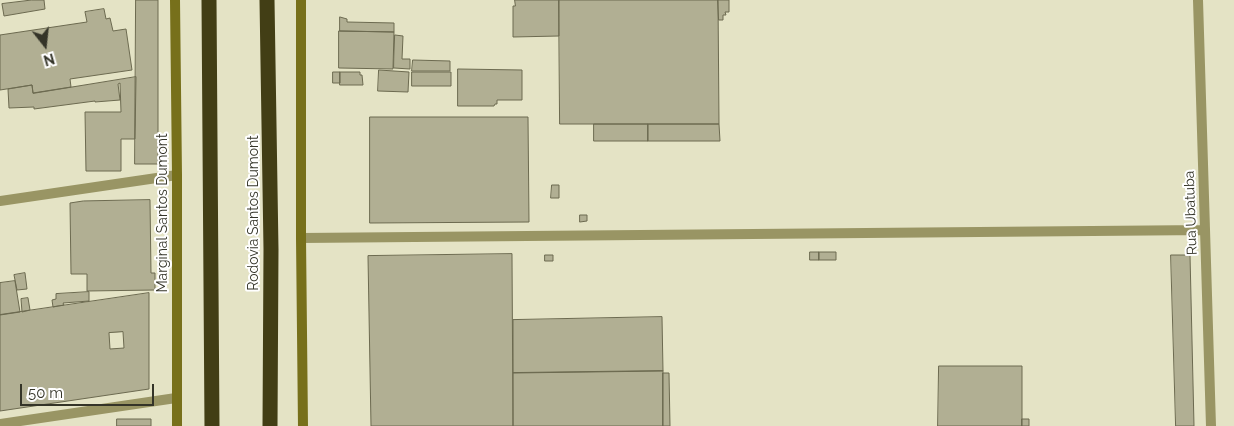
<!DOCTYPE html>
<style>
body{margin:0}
#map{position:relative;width:1234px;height:426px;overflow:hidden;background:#e4e3c5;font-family:Raleway,sans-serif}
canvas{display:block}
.north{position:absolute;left:20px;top:20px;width:50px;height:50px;-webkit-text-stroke:4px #fff;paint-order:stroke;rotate:164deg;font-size:14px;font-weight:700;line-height:20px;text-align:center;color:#343428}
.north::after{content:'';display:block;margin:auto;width:18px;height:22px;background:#343428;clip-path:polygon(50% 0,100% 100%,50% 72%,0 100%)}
.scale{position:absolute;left:20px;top:384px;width:134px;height:22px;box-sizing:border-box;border:2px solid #343428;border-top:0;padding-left:6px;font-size:15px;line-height:18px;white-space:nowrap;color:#343428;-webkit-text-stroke:4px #fff;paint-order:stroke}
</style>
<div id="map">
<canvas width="1234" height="426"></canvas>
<div class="north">N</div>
<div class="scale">50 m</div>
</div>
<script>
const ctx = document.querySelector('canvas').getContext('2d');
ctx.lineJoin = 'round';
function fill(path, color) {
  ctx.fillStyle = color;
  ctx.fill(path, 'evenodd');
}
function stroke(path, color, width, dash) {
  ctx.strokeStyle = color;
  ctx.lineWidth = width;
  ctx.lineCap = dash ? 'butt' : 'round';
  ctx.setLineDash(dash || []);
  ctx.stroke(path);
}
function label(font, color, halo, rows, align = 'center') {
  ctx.font = font + ' Raleway,sans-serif';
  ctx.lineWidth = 4;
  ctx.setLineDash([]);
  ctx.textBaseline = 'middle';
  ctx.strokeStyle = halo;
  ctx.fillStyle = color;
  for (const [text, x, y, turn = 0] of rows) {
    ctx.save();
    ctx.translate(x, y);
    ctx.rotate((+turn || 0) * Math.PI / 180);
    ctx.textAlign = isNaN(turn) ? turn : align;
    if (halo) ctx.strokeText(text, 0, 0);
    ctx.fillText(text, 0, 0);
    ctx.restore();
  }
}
const building = new Path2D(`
 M32 0H44L45 9 4 16 2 4Z
 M136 0H158V164H135Z
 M515 0H559V36L513 37V6H515Z
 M559 0H718L719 124H560Z
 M718 0H729V12H725L726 15H723V20H719Z
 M104 9 106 19 110 18 113 31 126 29 132 70 70 79 71 87 33 93 32 85 0 90V35L87 22 85 12Z
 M340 17 347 19V22L394 23V32L340 31Z
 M339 31 394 32 393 69 339 68Z
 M395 35 403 36 402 59H410V69L394 68Z
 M413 60 450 61V71H412Z
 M458 69 522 70V100H497V104H495L494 106H458Z
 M379 70 409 72 408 92 378 91Z
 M333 72H340V83H333Z
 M340 72H360V75H362L363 85H340Z
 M412 72H451V86H412Z
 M136 77 135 139H121V171H86L85 112H121L120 83 118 84 120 100 95 102V101L34 109V107L9 108 8 89 32 85 33 93Z
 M370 117H528L529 222 370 223Z
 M594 124H648V141H594Z
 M648 124H719L720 141H648Z
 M552 185H559V198H551Z
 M150 200 151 273H155V290L87 291V274H71L70 203 83 201Z
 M580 215H587V221L580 222Z
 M810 252H819V260H810Z
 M819 252H836V260H819Z
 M512 254 513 426H371L368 256Z
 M545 255H553V261H545Z
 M1171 255H1190L1194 426H1176Z
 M25 273 27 289 17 290 14 275Z
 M15 281 20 312 0 315V283Z
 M89 292V301L63 303 64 305 53 307 52 300 56 299V294Z
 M149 293V389L0 411V315ZM123 332 124 348 110 349 109 333Z
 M28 298 30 310 22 312 21 299Z
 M662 317 663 371 513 373V320Z
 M939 366H1022V426H938Z
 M663 371V426H513V373Z
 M663 373H669L670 426H663Z
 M117 419H151V426H117Z
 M1022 419H1029V426H1022Z`);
fill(building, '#b1af93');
stroke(building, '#6c6a50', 1);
stroke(new Path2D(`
 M1198 0 1211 426
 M0 201 177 175
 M301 238 1205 230
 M0 424 176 398`), '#999564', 10);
stroke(new Path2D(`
 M175 0 177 175V426
 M301 0V238L303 426`), '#77701b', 10);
stroke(new Path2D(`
 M209 0 212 426
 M267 0 271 249 270 426`), '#423e15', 15);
label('14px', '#343428', '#fff', [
 ["Marginal Santos Dumont",163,213,-90],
 ["Rodovia Santos Dumont",254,213,-90],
 ["Rua Ubatuba",1191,213,-92]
]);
</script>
